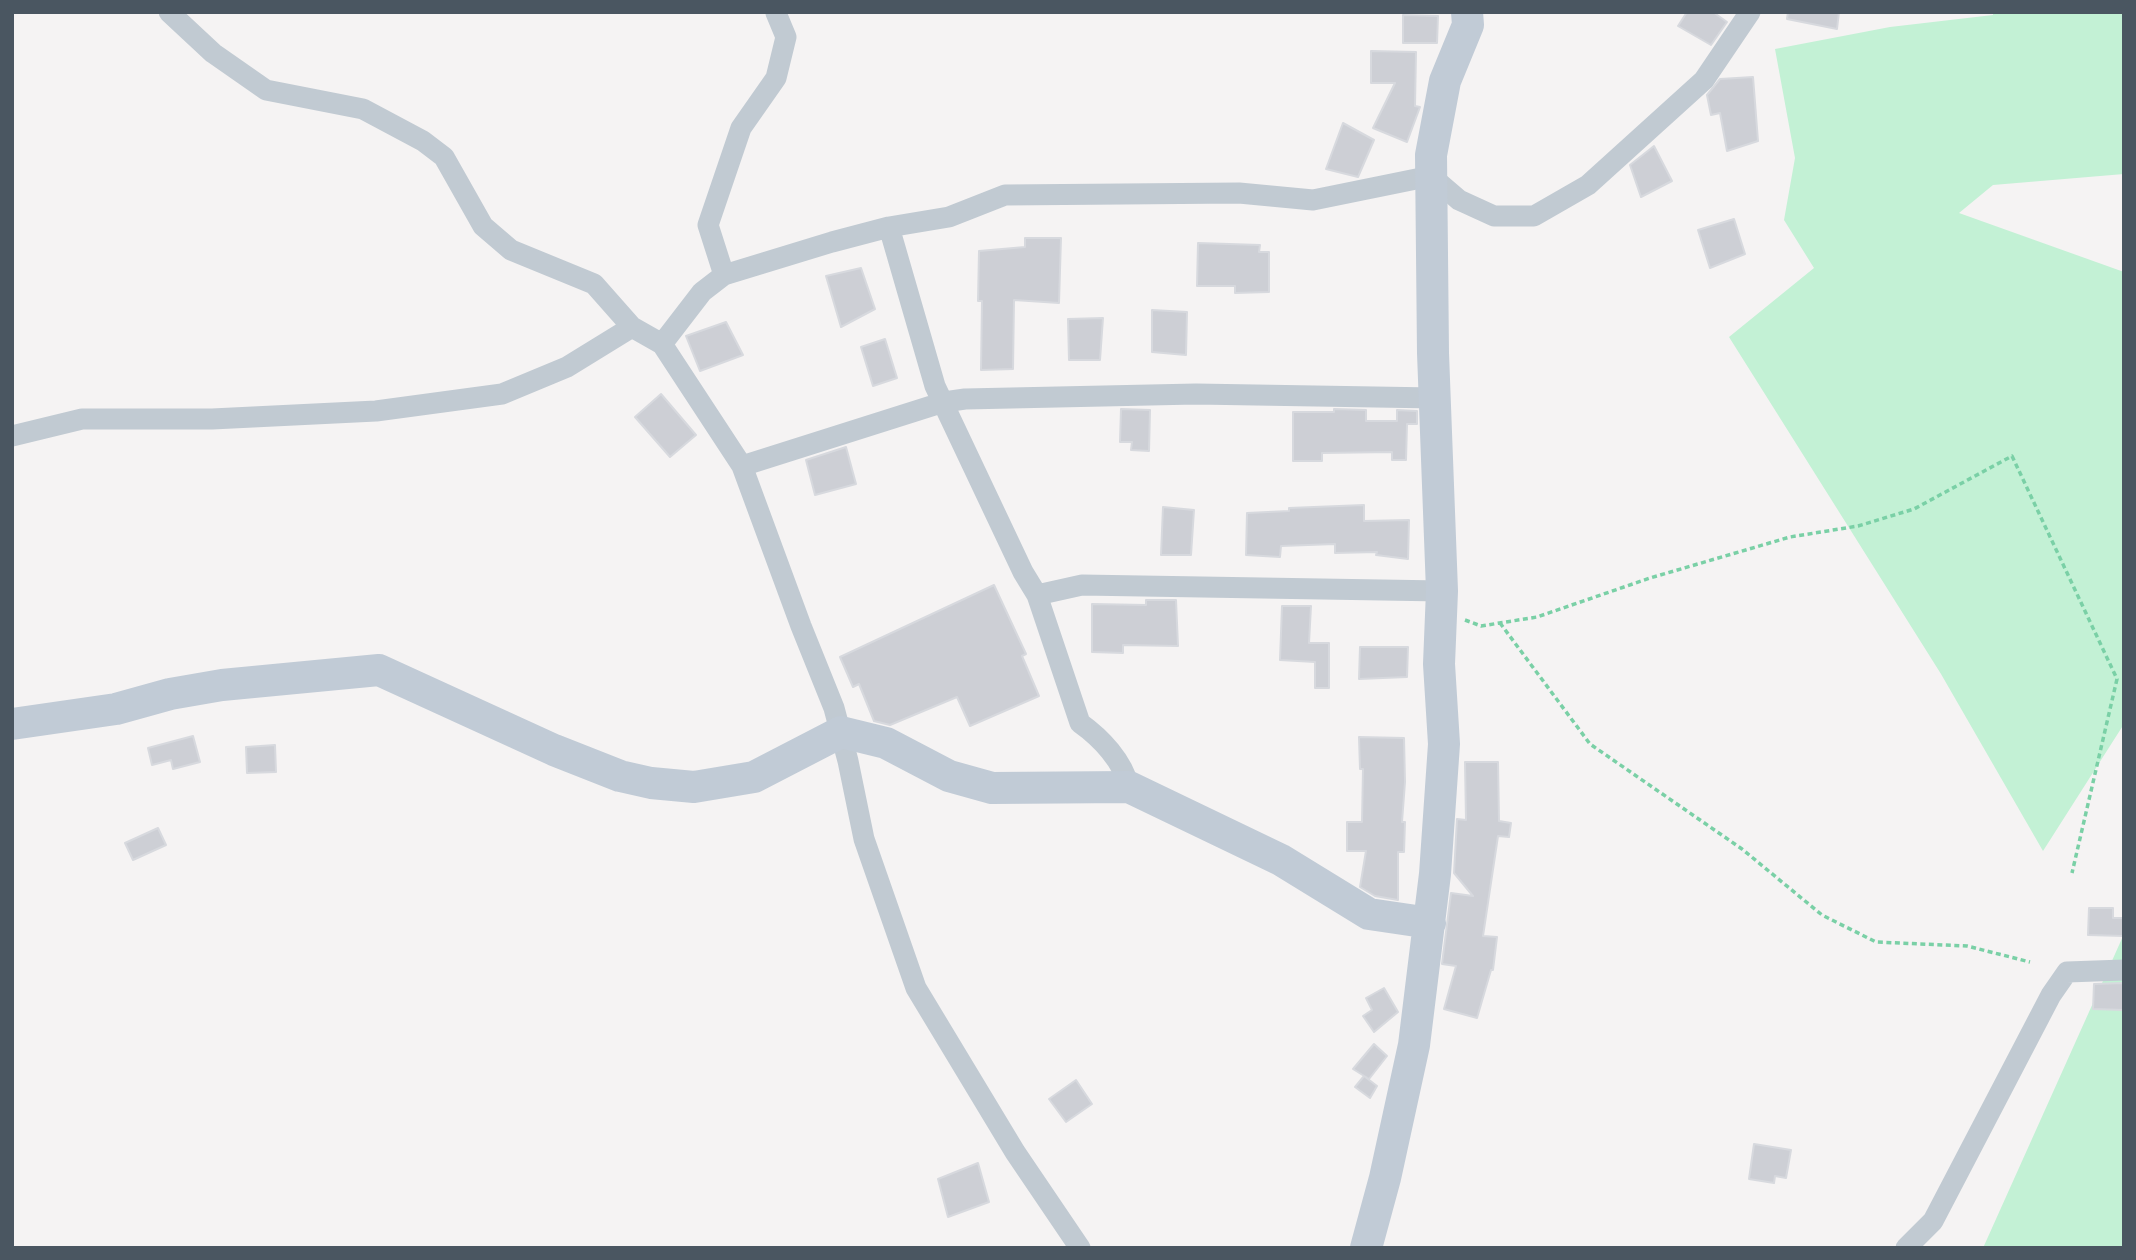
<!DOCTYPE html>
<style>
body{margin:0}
#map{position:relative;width:2136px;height:1260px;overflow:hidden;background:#f5f3f3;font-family:Lato,sans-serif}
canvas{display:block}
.frame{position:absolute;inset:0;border:14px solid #4a5661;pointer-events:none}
</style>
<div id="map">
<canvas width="2136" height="1260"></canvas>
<div class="frame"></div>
</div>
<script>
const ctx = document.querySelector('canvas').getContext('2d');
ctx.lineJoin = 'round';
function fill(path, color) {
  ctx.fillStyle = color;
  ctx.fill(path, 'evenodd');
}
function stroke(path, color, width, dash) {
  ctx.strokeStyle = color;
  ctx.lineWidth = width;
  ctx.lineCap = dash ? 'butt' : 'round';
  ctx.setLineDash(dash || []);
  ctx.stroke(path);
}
fill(new Path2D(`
 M1993 12H2124V174L1993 185 1959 213 2124 272V724L2043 851 1941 674 1729 337 1814 268 1784 220 1795 158 1775 49 1890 27 1993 15Z
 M2124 934V1248H1983Z`), '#c3f1d5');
const building = new Path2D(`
 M1687 12H1713L1727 22 1711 45 1678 26Z
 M1788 12H1839L1837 29 1787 19Z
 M1403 15 1438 16 1437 43H1403Z
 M1371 51 1416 52 1415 106 1420 107 1407 142 1373 128 1395 83H1371Z
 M1753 77 1758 141 1727 151 1720 113 1711 115 1707 95 1720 79Z
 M1343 123 1374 140 1358 177 1326 169Z
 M1654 146 1672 181 1641 197 1630 165Z
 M1734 219 1745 254 1710 268 1698 230Z
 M1025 238H1061L1059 303 1014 300 1013 369 981 370 982 301H978L979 251 1025 247Z
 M1198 243 1260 245 1259 252H1269V292L1235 293V286H1197Z
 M861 268 875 309 841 327 826 276Z
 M1152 310 1187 312 1186 355 1152 352Z
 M1103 318 1100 360H1069L1068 319Z
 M726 322 743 355 700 371 686 336Z
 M885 339 897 378 873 386 861 347Z
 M661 394 696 435 670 457 635 417Z
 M1121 409 1150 410 1149 451 1131 450 1132 442H1120Z
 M1334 409 1366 410V421H1397V410L1417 411V424H1407L1406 460H1392V452L1322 453V461H1293V412H1334Z
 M846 447 856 484 815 495 806 460Z
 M1364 505V521L1409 520 1408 559 1376 555 1377 552 1335 553V544L1281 546 1280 557 1246 555 1247 513 1289 511V508Z
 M1163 507 1194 510 1191 555H1161Z
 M994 585 1026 654 1022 656 1039 696 970 726 957 697 890 725 874 721 859 684 853 687 840 657Z
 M1146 600H1176L1178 646 1123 645V653L1092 652V604L1146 605Z
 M1282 606H1311L1309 643H1329V688H1315V662L1280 660Z
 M1360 647H1408L1407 677 1359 679Z
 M193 736 200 762 173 769 171 760 152 765 148 748Z
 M1359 737 1404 738 1405 782 1402 822H1405L1404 852H1398V900L1375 896 1360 887 1366 851H1347V822H1362L1363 769H1360Z
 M275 745 276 772 247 773 246 747Z
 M1465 762H1498L1499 821 1511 823 1509 837 1498 836 1483 936 1497 937 1493 970H1491L1477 1018 1444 1009 1456 966 1442 964 1451 893 1473 896 1454 873 1457 819 1466 820Z
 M158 828 166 845 133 860 125 843Z
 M2089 908H2113V918H2124V936L2088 935Z
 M2124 983V1010L2093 1009 2094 984Z
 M1384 988 1398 1012 1374 1032 1363 1016 1372 1010 1366 998Z
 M1374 1044 1387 1056 1369 1079 1353 1069Z
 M1364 1076 1377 1086 1370 1098 1355 1087Z
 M1076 1080 1092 1104 1066 1122 1049 1099Z
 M1754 1144 1791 1150 1786 1178 1775 1176 1774 1183 1749 1179Z
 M978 1163 989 1202 948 1217 938 1179Z`);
fill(building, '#cdcfd5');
stroke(building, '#d7d9de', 2);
stroke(new Path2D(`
 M1465 620 1481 626 1537 617 1650 578 1790 537 1858 526 1914 509 2012 456 2117 679 2072 873
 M1500 623 1590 744 1742 849 1822 915 1876 942 1967 946 2030 962`), '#7ad0a6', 3.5, [5, 3.5]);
stroke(new Path2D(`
 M169 12 213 53 266 90 363 109 423 141 444 157 483 226 511 250 594 284 632 327 662 344 742 466 801 626 834 708 848 761 864 839 916 988 1015 1152 1080 1248
 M889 227 935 386 1023 572 1037 595 1080 723C1101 738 1123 761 1129 787
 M724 275 708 225 741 128 776 78 786 37 776 13
 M662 344 702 292 724 275 832 242 889 227 949 217 1005 195 1239 193 1313 200 1431 176 1459 200 1494 216H1534L1588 185 1704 80 1750 12
 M12 436 82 419H212L376 411 502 394 567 367 632 327
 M742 466 944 402 965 399 1196 394 1435 398
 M1037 595 1082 585 1442 591
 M1906 1248 1933 1221 2051 995 2067 972 2124 970`), '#c1cad2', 21);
stroke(new Path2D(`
 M12 724 116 709 170 694 222 685 379 670 554 750 620 776 651 783 694 787 754 777 841 732 886 743 949 776 992 788 1129 787 1281 860 1369 914 1430 923
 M1366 1248 1385 1178 1414 1045 1435 874 1444 744 1439 664 1442 591 1433 353 1431 155 1445 81 1468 25 1467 12`), '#c1cbd6', 32);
</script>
